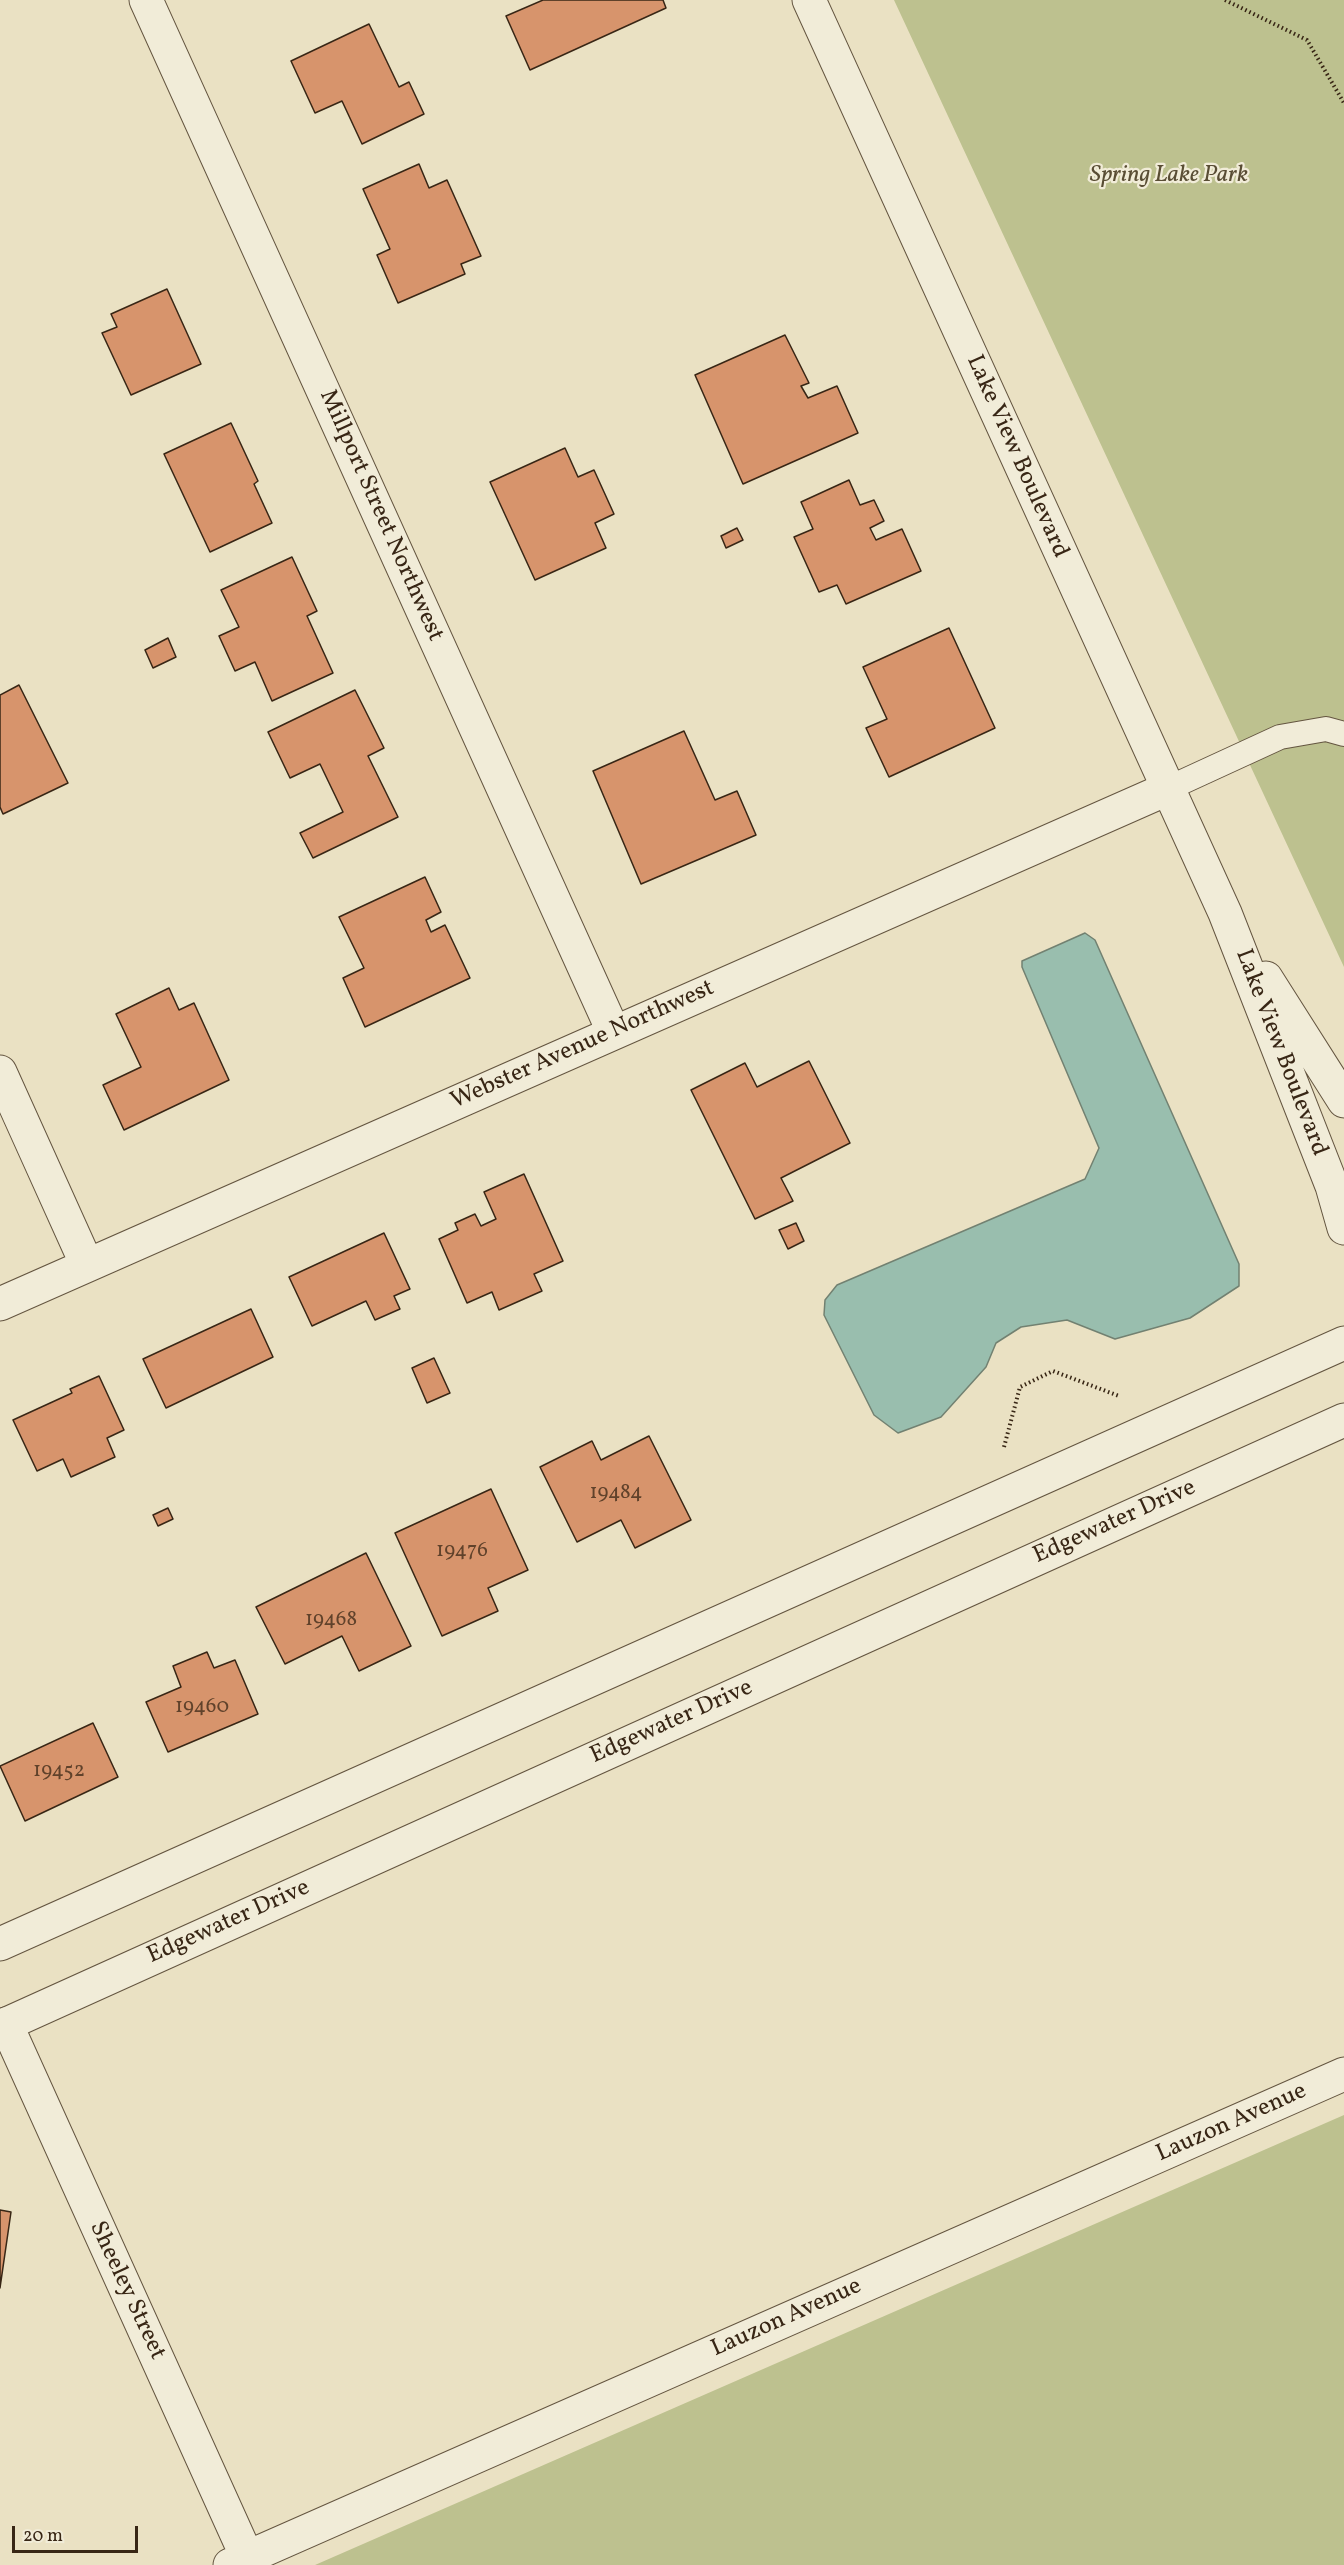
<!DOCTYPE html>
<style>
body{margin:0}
#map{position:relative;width:1344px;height:2565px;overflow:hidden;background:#eae1c3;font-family:Vollkorn,serif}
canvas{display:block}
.scale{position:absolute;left:12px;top:2526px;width:126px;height:27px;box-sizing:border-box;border:3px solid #382615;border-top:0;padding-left:8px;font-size:18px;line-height:21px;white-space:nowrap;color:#382615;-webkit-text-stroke:4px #f1ecd8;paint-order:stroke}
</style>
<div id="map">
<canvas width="1344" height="2565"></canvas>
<div class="scale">20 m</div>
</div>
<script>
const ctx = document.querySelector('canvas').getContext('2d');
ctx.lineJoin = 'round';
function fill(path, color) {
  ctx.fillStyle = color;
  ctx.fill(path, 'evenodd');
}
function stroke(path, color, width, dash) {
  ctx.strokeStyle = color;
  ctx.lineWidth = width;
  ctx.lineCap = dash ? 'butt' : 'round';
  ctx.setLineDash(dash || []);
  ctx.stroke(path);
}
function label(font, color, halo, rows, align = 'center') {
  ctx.font = font + ' Vollkorn,serif';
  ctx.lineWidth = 4.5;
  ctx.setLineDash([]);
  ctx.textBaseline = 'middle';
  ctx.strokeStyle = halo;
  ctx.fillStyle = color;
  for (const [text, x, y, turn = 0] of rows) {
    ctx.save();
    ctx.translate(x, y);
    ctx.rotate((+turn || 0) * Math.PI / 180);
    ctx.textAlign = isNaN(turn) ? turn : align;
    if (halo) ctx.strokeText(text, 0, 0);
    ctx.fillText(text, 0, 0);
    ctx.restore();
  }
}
fill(new Path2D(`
 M894 0H1344V967Z
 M1344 2115V2565H315Z`), '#bdc18f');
const water = new Path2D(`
 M1085 933 1095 940 1239 1264V1286L1190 1318 1115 1339 1067 1320 1021 1327 996 1343 986 1367 941 1417 898 1433 874 1415 824 1315 825 1300 837 1285 1085 1179 1099 1148 1022 967V961Z`);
fill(water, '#99beae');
stroke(water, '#728171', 1.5);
const building = new Path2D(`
 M543 0H663L666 8 530 70 506 16Z
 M369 24 399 87 409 82 424 114 362 144 342 101 315 113 291 61Z
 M419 164 429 188 447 180 481 256 461 264 465 274 398 303 377 255 390 249 363 189Z
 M167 289 201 364 131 395 102 333 117 327 111 314Z
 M785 335 809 383 801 386 808 398 837 386 858 433 743 484 695 375Z
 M231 423 258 481 254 484 272 523 210 552 164 454Z
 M565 448 578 477 594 470 614 514 595 523 606 548 535 580 490 482Z
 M849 480 860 505 874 500 884 521 870 528 876 540 902 529 921 571 846 604 837 585 819 592 794 537 813 529 801 502Z
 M737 528 743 540 726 548 721 536Z
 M292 557 317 611 307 616 333 673 272 701 255 662 235 671 219 636 239 627 221 590Z
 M949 628 995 728 889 777 866 728 887 719 863 667Z
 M168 638 176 657 153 668 145 650Z
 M19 685 68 783 3 814 0 807V695Z
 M355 690 384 748 368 756 398 817 313 858 300 833 343 812 320 764 290 778 268 732Z
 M684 731 715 800 737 791 756 835 641 884 593 771Z
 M425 877 441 912 426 920 431 932 445 925 470 978 365 1027 343 978 364 968 339 917Z
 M169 988 179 1010 194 1003 229 1080 124 1130 103 1085 141 1067 116 1014Z
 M809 1061 850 1143 781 1178 793 1201 755 1219 691 1090 745 1063 757 1087Z
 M524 1174 563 1261 534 1274 542 1291 499 1310 492 1292 467 1303 439 1239 458 1230 455 1223 475 1214 481 1226 496 1219 484 1192Z
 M796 1223 804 1241 788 1249 779 1230Z
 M384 1233 410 1289 394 1296 400 1309 375 1320 366 1301 312 1326 289 1277Z
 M251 1309 273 1357 166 1408 143 1359Z
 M434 1358 450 1393 427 1403 412 1368Z
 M99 1376 124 1430 107 1438 115 1457 71 1477 63 1459 37 1471 13 1420 72 1393 70 1389Z
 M649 1436 691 1520 635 1548 621 1520 577 1542 540 1467 592 1441 601 1460Z
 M491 1489 528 1570 488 1588 498 1611 442 1636 395 1533Z
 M168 1508 173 1519 158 1526 153 1515Z
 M366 1553 411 1646 359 1671 342 1636 285 1664 256 1607Z
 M207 1652 214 1668 235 1660 258 1714 168 1752 146 1702 181 1687 173 1666Z
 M93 1723 118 1777 25 1821 0 1766Z
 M0 2210 11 2212 0 2288Z`);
fill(building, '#d7946c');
stroke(building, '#382615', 1.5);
const service = new Path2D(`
 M1167 789 1280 737 1326 729 1344 734`);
const minor = new Path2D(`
 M146 0 614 1033
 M0 1072 87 1265
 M0 1304 1167 789
 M6 2024 247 2557
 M230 2565 1344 2074`);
const tertiary = new Path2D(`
 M809 0 1225 913 1332 1186 1344 1228
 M1266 978 1344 1101
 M0 1944 1344 1343
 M0 2027 1344 1420`);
stroke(service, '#645540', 26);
stroke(minor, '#645540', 35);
stroke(tertiary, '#645540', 35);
stroke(new Path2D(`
 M1225 0 1307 40 1344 103
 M1004 1447 1020 1387 1053 1371 1119 1396`), '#382615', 4, [1.5, 3]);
stroke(service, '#f1ecd8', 24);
stroke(minor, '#f1ecd8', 33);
stroke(tertiary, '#f1ecd8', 33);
label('21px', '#60422b', null, [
 ["19484",616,1494],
 ["19476",462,1552],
 ["19468",331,1621],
 ["19460",202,1708],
 ["19452",59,1772]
]);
label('italic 24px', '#594d34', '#f1ecd8', [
 ["Spring Lake Park",1169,177]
]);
label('24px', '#382615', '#f1ecd8', [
 ["Lake View Boulevard",1016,457,66],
 ["Millport Street Northwest",380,516,66],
 ["Webster Avenue Northwest",583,1046,-24],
 ["Lake View Boulevard",1280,1053,69],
 ["Edgewater Drive",1115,1523,-24],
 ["Edgewater Drive",672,1723,-24],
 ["Edgewater Drive",229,1923,-24],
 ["Lauzon Avenue",1232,2124,-24],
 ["Sheeley Street",126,2291,65],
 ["Lauzon Avenue",787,2319,-24]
]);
</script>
